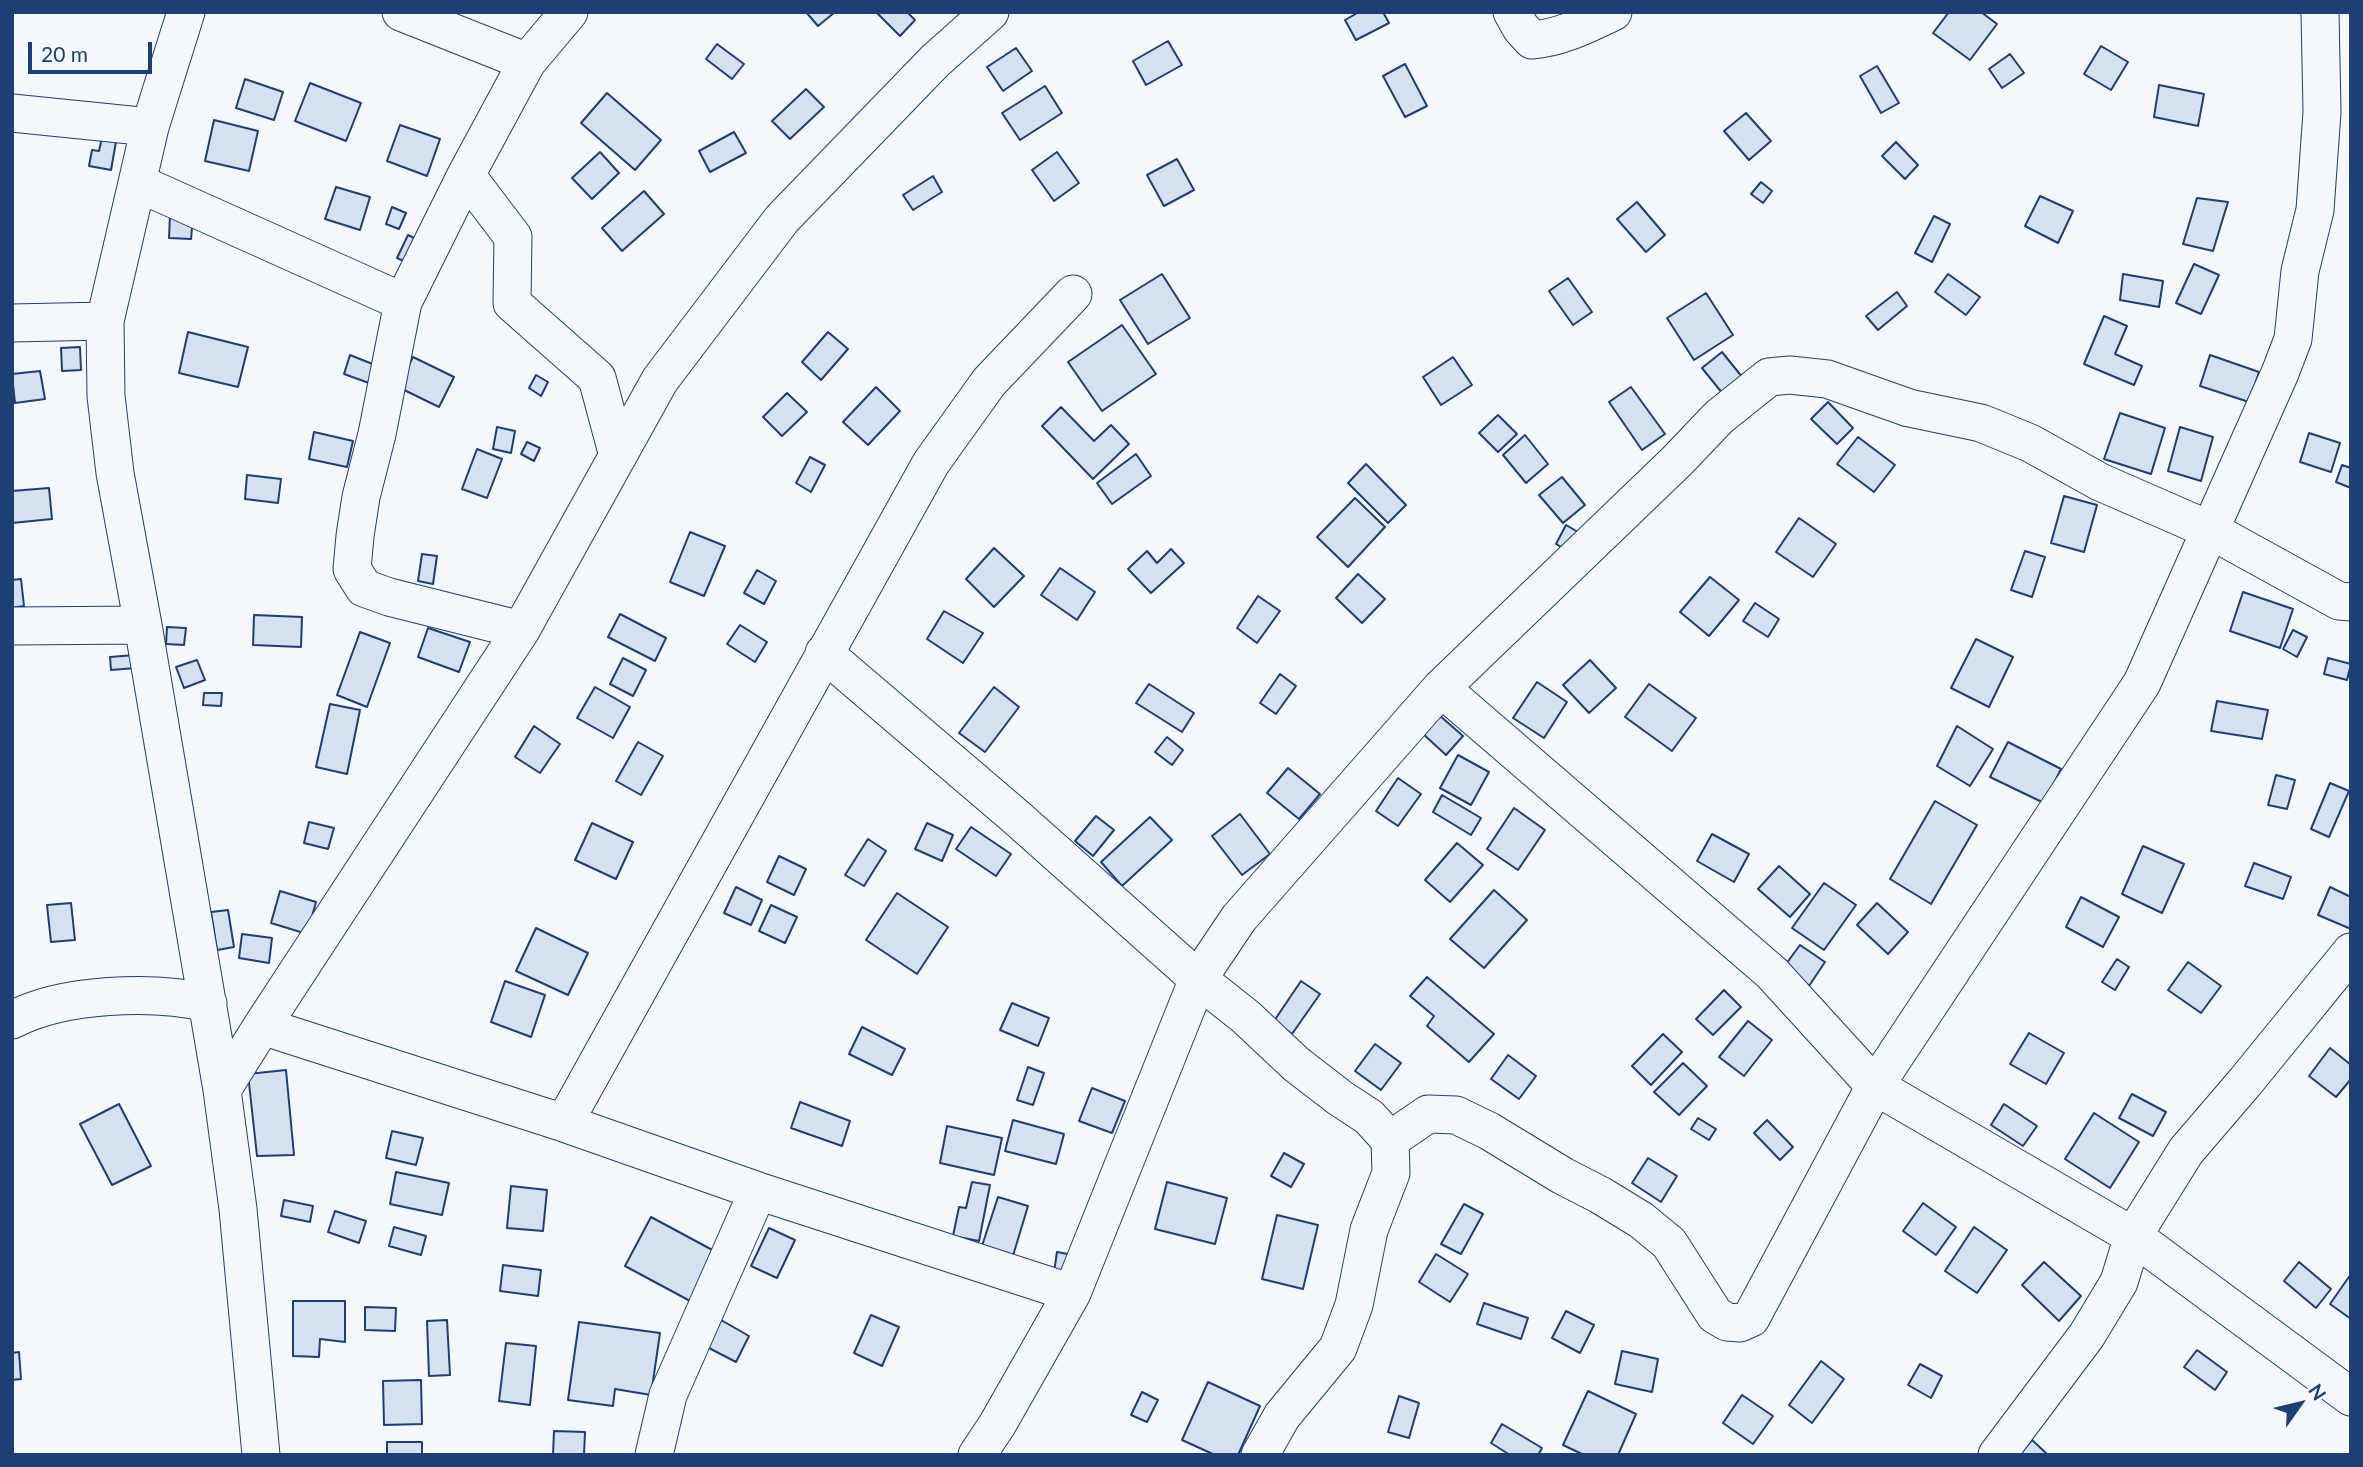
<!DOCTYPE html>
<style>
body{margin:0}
#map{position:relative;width:2363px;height:1467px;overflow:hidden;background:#f4f7fb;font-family:Lato,sans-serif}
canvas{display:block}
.frame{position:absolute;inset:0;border:14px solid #1d3f73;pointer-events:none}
.north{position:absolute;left:2265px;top:1369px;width:70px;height:70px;-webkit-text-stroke:5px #f4f7fb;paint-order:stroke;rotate:56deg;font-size:19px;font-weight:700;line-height:28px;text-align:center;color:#1d3f73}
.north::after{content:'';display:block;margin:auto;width:24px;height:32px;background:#1d3f73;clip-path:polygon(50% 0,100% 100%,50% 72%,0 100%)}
.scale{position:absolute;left:28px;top:42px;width:124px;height:32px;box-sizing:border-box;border:4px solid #1d3f73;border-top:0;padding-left:9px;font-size:21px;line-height:24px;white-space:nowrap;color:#1d3f73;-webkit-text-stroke:5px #f4f7fb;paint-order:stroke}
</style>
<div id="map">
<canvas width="2363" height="1467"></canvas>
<div class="frame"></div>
<div class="north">N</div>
<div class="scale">20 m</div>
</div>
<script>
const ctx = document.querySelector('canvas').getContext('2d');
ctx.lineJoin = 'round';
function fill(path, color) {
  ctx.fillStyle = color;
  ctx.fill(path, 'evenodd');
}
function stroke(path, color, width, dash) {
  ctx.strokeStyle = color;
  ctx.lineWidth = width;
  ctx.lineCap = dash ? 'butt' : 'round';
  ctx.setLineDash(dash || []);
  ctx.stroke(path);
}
const building = new Path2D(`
 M806 12H835L818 26Z
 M876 12H907L915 20 900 36Z
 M1359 12H1383L1389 23 1356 40 1345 20Z
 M1949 12H1981L1997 24 1970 60 1933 33Z
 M1168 41 1182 65 1146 85 1133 61Z
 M717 44 744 64 732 79 706 59Z
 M2101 46 2128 62 2111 90 2084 74Z
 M1016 48 1032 71 1003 91 987 67Z
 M2010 54 2024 73 2002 88 1989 69Z
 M1405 64 1427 106 1405 117 1383 76Z
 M1877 66 1899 103 1881 113 1860 76Z
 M245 79 283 92 274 120 236 108Z
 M310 83 361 103 346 141 295 121Z
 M2159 85 2204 94 2198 126 2154 117Z
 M1045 86 1062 113 1020 140 1002 113Z
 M806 89 824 107 790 139 772 121Z
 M607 93 661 140 635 170 581 123Z
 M1746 113 1771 141 1749 160 1724 131Z
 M214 120 258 131 249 171 205 161Z
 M400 125 440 139 427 176 387 161Z
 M734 132 746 153 710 172 699 151Z
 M103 133 117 136 111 170 89 166 92 150 99 151Z
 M1896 142 1918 165 1905 179 1882 156Z
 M600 152 619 173 592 199 572 178Z
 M1057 152 1079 183 1054 201 1032 170Z
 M1177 159 1194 190 1164 206 1147 175Z
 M933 176 942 192 913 210 903 195Z
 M1761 182 1772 191 1763 203 1751 194Z
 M336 187 370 197 360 230 325 219Z
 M644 191 664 214 622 251 602 228Z
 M2040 196 2073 211 2058 243 2025 226Z
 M2197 198 2228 202 2213 251 2183 244Z
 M1637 202 1665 235 1646 252 1617 219Z
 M392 207 406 213 399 229 386 224Z
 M170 215 193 217 191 239 169 238Z
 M1934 216 1950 224 1932 262 1915 253Z
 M408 235 418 240 408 263 397 258Z
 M2194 264 2219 275 2201 314 2176 303Z
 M1162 274 1190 318 1148 344 1120 300Z
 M1948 274 1980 297 1966 315 1935 292Z
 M2123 274 2163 281 2159 307 2120 300Z
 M1568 278 1592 312 1573 325 1549 291Z
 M1897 292 1907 306 1878 330 1866 316Z
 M1706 293 1733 335 1694 360 1667 318Z
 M2104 316 2127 326 2115 354 2142 366 2134 385 2084 364Z
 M1122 325 1156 374 1102 411 1068 362Z
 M188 332 248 347 238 387 179 373Z
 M828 332 848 349 821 380 802 362Z
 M80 347 81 370 62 371 61 348Z
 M1722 352 1747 383 1727 399 1702 368Z
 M350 355 375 365 369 383 344 374Z
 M2210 355 2259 372 2249 402 2200 386Z
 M413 357 454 377 439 407 398 387Z
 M1453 357 1472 385 1441 405 1423 377Z
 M40 371 45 399 15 403 12 374Z
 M536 375 548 382 541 396 529 388Z
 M876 387 900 411 868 445 843 422Z
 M1631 387 1665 434 1642 450 1609 402Z
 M787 393 807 412 782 436 763 417Z
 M1828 402 1853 428 1837 444 1811 419Z
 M1061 407 1094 441 1111 425 1129 444 1093 479 1042 426Z
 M2120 413 2165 428 2151 474 2104 459Z
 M1498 415 1517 434 1498 452 1479 433Z
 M497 427 515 431 511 453 493 449Z
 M2180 427 2213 437 2201 481 2168 471Z
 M314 432 353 441 347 467 309 459Z
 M2309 433 2340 443 2331 472 2300 462Z
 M1525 435 1548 464 1526 483 1503 455Z
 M1858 437 1895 465 1874 492 1837 464Z
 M527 442 540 448 534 461 521 454Z
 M477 449 502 459 487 498 462 489Z
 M1136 454 1151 476 1112 504 1097 483Z
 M810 457 825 465 811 492 796 483Z
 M1366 464 1406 505 1388 523 1348 483Z
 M2342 465 2351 468V488L2336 482Z
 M247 475 281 479 278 503 245 499Z
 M1562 477 1585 505 1563 523 1539 495Z
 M49 488 52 519 12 523V491Z
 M2064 496 2097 505 2084 552 2051 543Z
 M1355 498 1385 527 1348 567 1317 537Z
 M1799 518 1836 544 1813 577 1776 552Z
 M1566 525 1578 532 1568 551 1556 544Z
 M690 532 725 546 704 596 670 582Z
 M994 548 1024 576 994 607 966 579Z
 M1171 549 1184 563 1151 593 1128 569 1147 551 1157 563Z
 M2025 551 2045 557 2032 597 2011 590Z
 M422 554 437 556 433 584 418 581Z
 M1060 568 1095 592 1077 620 1041 595Z
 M757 570 776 581 764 604 744 593Z
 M1358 574 1385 599 1362 623 1336 598Z
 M1710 577 1739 600 1709 636 1680 612Z
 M21 579 24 606 12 608V580Z
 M2243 592 2293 609 2280 648 2230 631Z
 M1258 596 1280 611 1257 643 1237 628Z
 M1755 603 1779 619 1768 637 1743 621Z
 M944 611 983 633 963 663 927 639Z
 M620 614 666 638 655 661 608 637Z
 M254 615 302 617 301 647 253 645Z
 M740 625 767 642 755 662 727 644Z
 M167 627 186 628 184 645 166 644Z
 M428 628 470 642 459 672 418 657Z
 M2293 630 2307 637 2297 657 2283 649Z
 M360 632 390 643 367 707 337 695Z
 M1976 639 2013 657 1989 707 1951 688Z
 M135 655 136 668 111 670 110 657Z
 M623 658 646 670 633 696 610 684Z
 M2328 658 2351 664 2347 680 2324 674Z
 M197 660 205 680 184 688 176 667Z
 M1590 660 1616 688 1589 713 1563 685Z
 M1280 674 1296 686 1276 714 1260 703Z
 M1537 682 1567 702 1544 738 1513 718Z
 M1149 684 1194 713 1182 732 1136 703Z
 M1649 684 1696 718 1672 751 1625 717Z
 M595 687 630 707 613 738 577 718Z
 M994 687 1019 707 985 752 959 733Z
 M204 693H222L221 706 203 705Z
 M2217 701 2268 710 2262 739 2211 731Z
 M330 704 360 710 347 774 316 767Z
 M1439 715 1463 736 1446 755 1422 733Z
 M534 726 560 744 540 773 515 757Z
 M1957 726 1993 749 1970 786 1937 766Z
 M1167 737 1183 750 1172 765 1155 752Z
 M638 742 663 756 641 795 616 781Z
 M2008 742 2061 769 2044 803 1990 777Z
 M1458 755 1489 772 1471 805 1440 788Z
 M1288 768 1320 794 1299 819 1267 793Z
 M2276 775 2295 780 2287 809 2268 805Z
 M1398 778 1421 794 1398 826 1376 811Z
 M2330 783 2349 791 2329 837 2311 829Z
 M1442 795 1481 818 1471 835 1433 812Z
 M1935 801 1977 825 1931 904 1890 879Z
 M1514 808 1545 830 1518 870 1487 849Z
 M1240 814 1270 854 1242 875 1212 836Z
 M1096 816 1114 830 1093 856 1075 841Z
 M1150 817 1172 840 1122 886 1101 862Z
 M309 822 334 828 328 849 304 843Z
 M592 823 633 842 616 879 575 860Z
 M927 823 953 835 942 861 915 849Z
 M971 827 1011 854 996 876 956 849Z
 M1712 834 1749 854 1734 882 1697 861Z
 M868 839 886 851 864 886 845 875Z
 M1457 843 1483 865 1450 902 1425 880Z
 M2143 846 2184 864 2162 913 2122 894Z
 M779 856 806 869 794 895 767 882Z
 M2254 863 2291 877 2283 899 2245 886Z
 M1779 866 1810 894 1790 917 1758 889Z
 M1824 883 1856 905 1824 950 1792 928Z
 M736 887 762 900 751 925 724 913Z
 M2330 887 2351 897V929L2318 915Z
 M1494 890 1527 920 1484 968 1450 939Z
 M280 891 316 902 307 934 271 923Z
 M897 893 948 927 917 974 866 940Z
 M2081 897 2119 917 2103 947 2066 927Z
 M71 903 75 940 51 942 47 905Z
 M1877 903 1908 932 1888 954 1857 925Z
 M771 905 797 917 785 943 759 931Z
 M228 910 234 947 217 950 211 912Z
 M536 928 588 953 568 995 516 971Z
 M242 934 272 938 269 963 239 958Z
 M1800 945 1825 962 1809 986 1783 968Z
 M2117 959 2129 967 2115 990 2102 982Z
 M2188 962 2221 986 2201 1013 2168 990Z
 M1427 977 1494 1034 1469 1062 1427 1026 1434 1016 1410 996Z
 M505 981 545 995 531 1037 491 1022Z
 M1301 981 1320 994 1292 1034 1274 1021Z
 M1724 990 1741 1007 1713 1035 1696 1019Z
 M1012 1003 1049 1018 1038 1046 1000 1030Z
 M1748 1021 1772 1040 1744 1076 1719 1057Z
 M862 1027 905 1049 892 1075 849 1054Z
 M2029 1033 2064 1053 2046 1084 2010 1064Z
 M1663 1034 1682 1052 1651 1085 1632 1066Z
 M1375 1044 1401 1063 1381 1090 1355 1071Z
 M2330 1048 2351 1065V1079L2336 1097 2309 1076Z
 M1508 1055 1536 1076 1519 1099 1491 1079Z
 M1683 1063 1707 1086 1679 1115 1654 1092Z
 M1028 1067 1044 1073 1033 1105 1017 1100Z
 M286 1070 294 1155 257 1156 248 1074Z
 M1092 1088 1125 1101 1112 1133 1079 1121Z
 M2132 1094 2166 1112 2153 1136 2119 1118Z
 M800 1102 850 1121 842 1146 791 1128Z
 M119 1104 151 1166 112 1185 80 1124Z
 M2004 1104 2037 1126 2023 1146 1991 1125Z
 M2094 1113 2139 1142 2110 1188 2065 1159Z
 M1698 1118 1716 1129 1709 1140 1691 1129Z
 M1013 1120 1064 1134 1056 1164 1005 1151Z
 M1767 1120 1793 1147 1780 1160 1754 1133Z
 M947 1126 1002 1138 994 1175 940 1163Z
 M392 1131 423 1138 416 1165 386 1158Z
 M1284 1153 1304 1164 1291 1187 1271 1176Z
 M1648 1158 1677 1176 1661 1202 1632 1183Z
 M396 1172 449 1183 442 1215 390 1204Z
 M972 1182 990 1185 979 1241 953 1236 959 1207 966 1208Z
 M1167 1182 1227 1198 1215 1244 1155 1229Z
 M511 1186 547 1190 543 1231 507 1228Z
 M998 1197 1028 1206 1012 1259 981 1249Z
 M284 1200 313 1206 310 1222 281 1216Z
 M1923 1203 1956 1227 1936 1255 1903 1231Z
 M1464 1204 1483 1214 1461 1254 1441 1244Z
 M335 1211 366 1221 359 1243 328 1232Z
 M1277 1215 1318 1225 1303 1289 1262 1279Z
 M651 1217 718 1253 692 1302 625 1266Z
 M394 1227 426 1236 421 1255 389 1246Z
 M1974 1227 2007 1250 1977 1293 1945 1271Z
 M769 1228 795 1240 777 1278 751 1266Z
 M1057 1252 1073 1255 1068 1282 1053 1279Z
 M1436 1254 1468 1274 1450 1302 1419 1282Z
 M2044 1262 2081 1296 2059 1321 2022 1285Z
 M2299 1262 2331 1289 2316 1308 2284 1281Z
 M503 1265 541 1270 538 1296 500 1291Z
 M2351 1274V1319L2330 1304Z
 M293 1301H345V1342L320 1339 319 1357 293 1356Z
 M1484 1303 1528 1318 1521 1339 1477 1324Z
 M365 1307 396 1308 395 1331 365 1330Z
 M1566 1311 1594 1325 1580 1353 1552 1338Z
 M871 1315 899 1327 882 1366 854 1353Z
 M447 1320 450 1375 429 1376 427 1321Z
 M721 1320 749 1336 736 1362 707 1347Z
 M579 1322 660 1333 651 1395 615 1389 613 1406 568 1400Z
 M506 1343 536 1346 530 1405 499 1401Z
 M2197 1350 2227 1372 2215 1390 2184 1367Z
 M1622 1351 1658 1359 1652 1392 1615 1384Z
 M19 1352 21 1379 12 1380V1353Z
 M1821 1361 1844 1379 1812 1423 1789 1405Z
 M1920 1364 1942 1376 1931 1398 1908 1385Z
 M421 1380 422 1424 384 1425 383 1381Z
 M1208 1382 1260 1406 1238 1455H1215L1182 1440Z
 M1588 1391 1636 1414 1618 1455H1584L1563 1445Z
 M1142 1392 1158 1400 1147 1422 1131 1415Z
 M1742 1395 1773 1416 1753 1444 1723 1423Z
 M1399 1396 1419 1403 1409 1438 1388 1432Z
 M1502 1424 1542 1448 1538 1455H1510L1491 1443Z
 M554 1431 585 1432 584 1455H553Z
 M2032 1440 2047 1454 2046 1455H2019Z
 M387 1442H422V1455H387Z`);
fill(building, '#d5e0f0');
stroke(building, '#1d3f73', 2);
const street = new Path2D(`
 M186 12 150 127 105 321 106 396 115 473 143 625 222 1090 238 1209 261 1455
 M401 12 527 62
 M1512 12 1521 28 1532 40C1561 38 1587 24 1613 12
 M12 113 150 127
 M466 175 513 237 512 303 597 378 618 456
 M138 183 403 302
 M12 323 105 321
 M12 626 143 625
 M521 630 389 597 364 588 352 569 355 536 361 497 377 434 403 302 466 175 527 62 569 12
 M824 653 1016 817 1198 979 1246 1017 1296 1064 1340 1098 1369 1117 1390 1140 1391 1173 1369 1230 1354 1305 1338 1348 1282 1416 1260 1455
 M1441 688 1772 973 1875 1086 2133 1236 2351 1397
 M12 1020C63 993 153 990 208 1003
 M262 1026 564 1123 758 1191 1072 1293
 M222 1090 262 1026 521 630 660 380 782 219 935 61 990 12
 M564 1123 931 463 989 382 1073 294
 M1390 1140 1428 1114 1456 1115 1489 1131 1563 1176 1600 1195 1641 1220 1669 1243 1715 1315 1727 1322 1740 1323 1751 1318 1875 1086 2142 683 2280 373 2293 339 2300 271 2315 210 2322 112 2320 12
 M654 1455 668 1395 758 1191
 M977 1455 997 1425 1072 1293 1198 979 1239 918 1441 688 1677 461 1719 417 1769 377 1790 375 1827 379 1909 408 1981 423 2030 443 2100 482 2210 530 2339 601 2351 602
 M1997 1455 2087 1335 2119 1282 2133 1236 2186 1151 2246 1081 2351 952`);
stroke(street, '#1d3f73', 39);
stroke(street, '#f4f7fb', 37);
</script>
